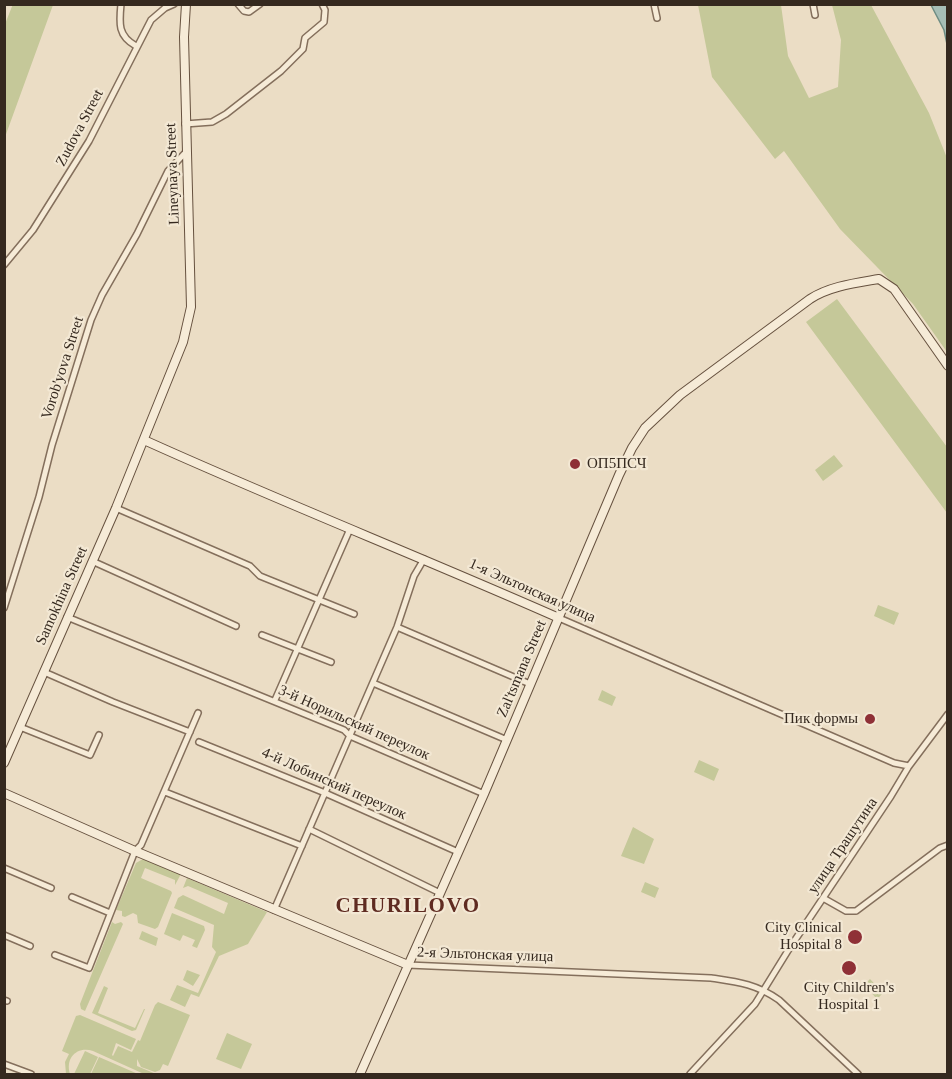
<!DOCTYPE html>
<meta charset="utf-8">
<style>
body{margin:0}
#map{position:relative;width:952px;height:1079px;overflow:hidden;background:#ebddc5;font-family:"Times New Roman",serif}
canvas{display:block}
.frame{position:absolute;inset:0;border:6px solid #35291f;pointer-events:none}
</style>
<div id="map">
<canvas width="952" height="1079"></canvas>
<div class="frame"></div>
</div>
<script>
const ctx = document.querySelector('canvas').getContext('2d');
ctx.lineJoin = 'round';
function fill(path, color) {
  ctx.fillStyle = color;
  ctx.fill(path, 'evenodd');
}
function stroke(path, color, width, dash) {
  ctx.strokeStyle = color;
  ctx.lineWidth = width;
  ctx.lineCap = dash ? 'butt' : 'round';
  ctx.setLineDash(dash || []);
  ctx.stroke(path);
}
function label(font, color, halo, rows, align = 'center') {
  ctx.font = font + ' "Times New Roman",serif';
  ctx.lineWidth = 4.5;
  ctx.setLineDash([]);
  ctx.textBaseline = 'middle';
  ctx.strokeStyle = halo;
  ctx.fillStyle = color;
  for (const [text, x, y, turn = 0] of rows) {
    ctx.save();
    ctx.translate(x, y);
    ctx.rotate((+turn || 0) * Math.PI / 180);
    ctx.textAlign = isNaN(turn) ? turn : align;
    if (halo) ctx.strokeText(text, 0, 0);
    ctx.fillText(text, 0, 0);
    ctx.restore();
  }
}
fill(new Path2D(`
 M13 4 53 5 5 137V24Z
 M698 5H781L788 56 809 98 838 87 841 40 832 5H871L929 113 947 158V352L913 304 840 229 784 151 775 159 712 77Z
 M837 299 947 447V513L806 322Z
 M834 455 843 466 823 481 815 470Z
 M878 605 899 613 894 625 874 616Z
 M602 690 616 697 612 706 598 700Z
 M699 760 719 769 714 781 694 772Z
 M633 827 654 839 644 864 621 856Z
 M143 859 181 874 175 885V880L145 868 141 878 171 891 172 893 158 927 155 929 138 923 137 915 133 913 125 917 122 916V911L116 910 136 863Z
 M187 878 267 912 248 944 219 956 199 997 191 994 185 1007 170 1000 177 985 198 993 216 952 212 947 214 925 174 908 178 898 183 895 224 914 228 903 188 886 183 888Z
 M645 882 659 888 655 898 641 892Z
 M172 913 204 926 205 930 197 948 192 946 195 940 183 935 180 941 164 934Z
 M112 922 115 924 121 922 123 924 85 1011 81 1009 80 1004Z
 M142 931 158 938 156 946 139 939Z
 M187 970 200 975 193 986 183 980Z
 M870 979 883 993 877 999 864 985Z
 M104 986 108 988 98 1013 135 1028 144 1009H145L136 1030 132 1031 92 1013Z
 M158 1002 190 1015 168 1066 163 1064 160 1070 155 1072 141 1067 137 1059V1066L156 1074H144L93 1051C77 1046 65 1058 70 1074H66L65 1062 69 1054 62 1051 76 1016 80 1015 136 1039 131 1050 116 1043 112 1055 113 1056 118 1046 132 1052 138 1040 140 1041 155 1005Z
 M227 1033 252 1044 241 1069 216 1059Z
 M85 1051 98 1057 90 1074H74Z
 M99 1057 138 1074H91Z`), '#c5c899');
const water = new Path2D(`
 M931 5H947V44L944 30Z`);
fill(water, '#a6beb6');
stroke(water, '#6e8c83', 1.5);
const street = new Path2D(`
 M121 4C119 24 118 36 136 46
 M238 4 244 11 249 12 260 4
 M654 4 657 18
 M813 4 815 15
 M185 124 212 122 226 114 281 71 303 49 305 38 324 22 325 10 322 4
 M4 265 33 230 89 141 151 20 165 8 174 4
 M116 508 250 566 260 576 354 614
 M92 561 236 626
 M4 608 39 497 52 445 91 320 102 295 137 234 168 171 186 152
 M67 617 344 730 350 736 484 794
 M559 618 894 763 909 766
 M397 627 530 684
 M262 635 331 662
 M44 672 113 702 190 732
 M373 683 507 740
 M275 700 350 529
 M20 727 90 755 99 735
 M199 742 325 793 458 852
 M165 792 302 846
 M309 829 440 893
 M4 868 51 888
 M72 897 110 913
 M823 898 846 911H856L940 848 948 845
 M274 910 397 627 414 576 424 559
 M4 935 30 946
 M55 955 89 968 135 851 141 845 198 713
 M408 965 711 978C738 982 756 984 779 1000L858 1074
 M4 1000 7 1001
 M4 1064 31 1074
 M690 1074 755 1004 789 949 891 796 909 766 948 714`);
const secondary = new Path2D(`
 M144 440C281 502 421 557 559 618
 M4 763 116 508 183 342 191 307 184 37 186 4
 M4 793 135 851 408 965
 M360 1074 484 794 619 475 632 448 645 428 680 395 810 299C830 286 856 283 879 279L894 289 948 366`);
stroke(street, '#846f5c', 8);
stroke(secondary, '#66513f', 10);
stroke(street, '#f6ebd7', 5);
stroke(secondary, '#f6ebd7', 8);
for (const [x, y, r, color] of [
 [575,464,6,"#8f3036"],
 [870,719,6,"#8f3036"],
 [855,937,8,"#8f3036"],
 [849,968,8,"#8f3036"]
]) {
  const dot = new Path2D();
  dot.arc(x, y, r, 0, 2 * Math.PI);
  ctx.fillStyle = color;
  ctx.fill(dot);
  stroke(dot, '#f3e8d4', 2);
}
label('15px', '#35291f', '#f3e8d4', [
 ["Zudova Street",80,128,-62],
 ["Lineynaya Street",173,174,-92],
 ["Vorob'yova Street",63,368,-72],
 ["1-я Эльтонская улица",532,591,24],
 ["Samokhina Street",62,596,-66],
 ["Zal'tsmana Street",522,669,-67],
 ["3-й Норильский переулок",354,723,24],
 ["4-й Лобинский переулок",334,784,24],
 ["улица Трашутина",843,846,-56],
 ["2-я Эльтонская улица",485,955,2]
]);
label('15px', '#35291f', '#f3e8d4', [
 ["ОП5ПСЧ",587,464,"left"],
 ["Пик формы",858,719],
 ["City Clinical",842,928],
 ["Hospital 8",842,945],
 ["City Children's",849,988,"center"],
 ["Hospital 1",849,1005,"center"]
], 'right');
ctx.letterSpacing = '1.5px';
label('bold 21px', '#5f2b21', '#f3e8d4', [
 ["CHURILOVO",408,907]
]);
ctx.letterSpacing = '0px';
</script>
